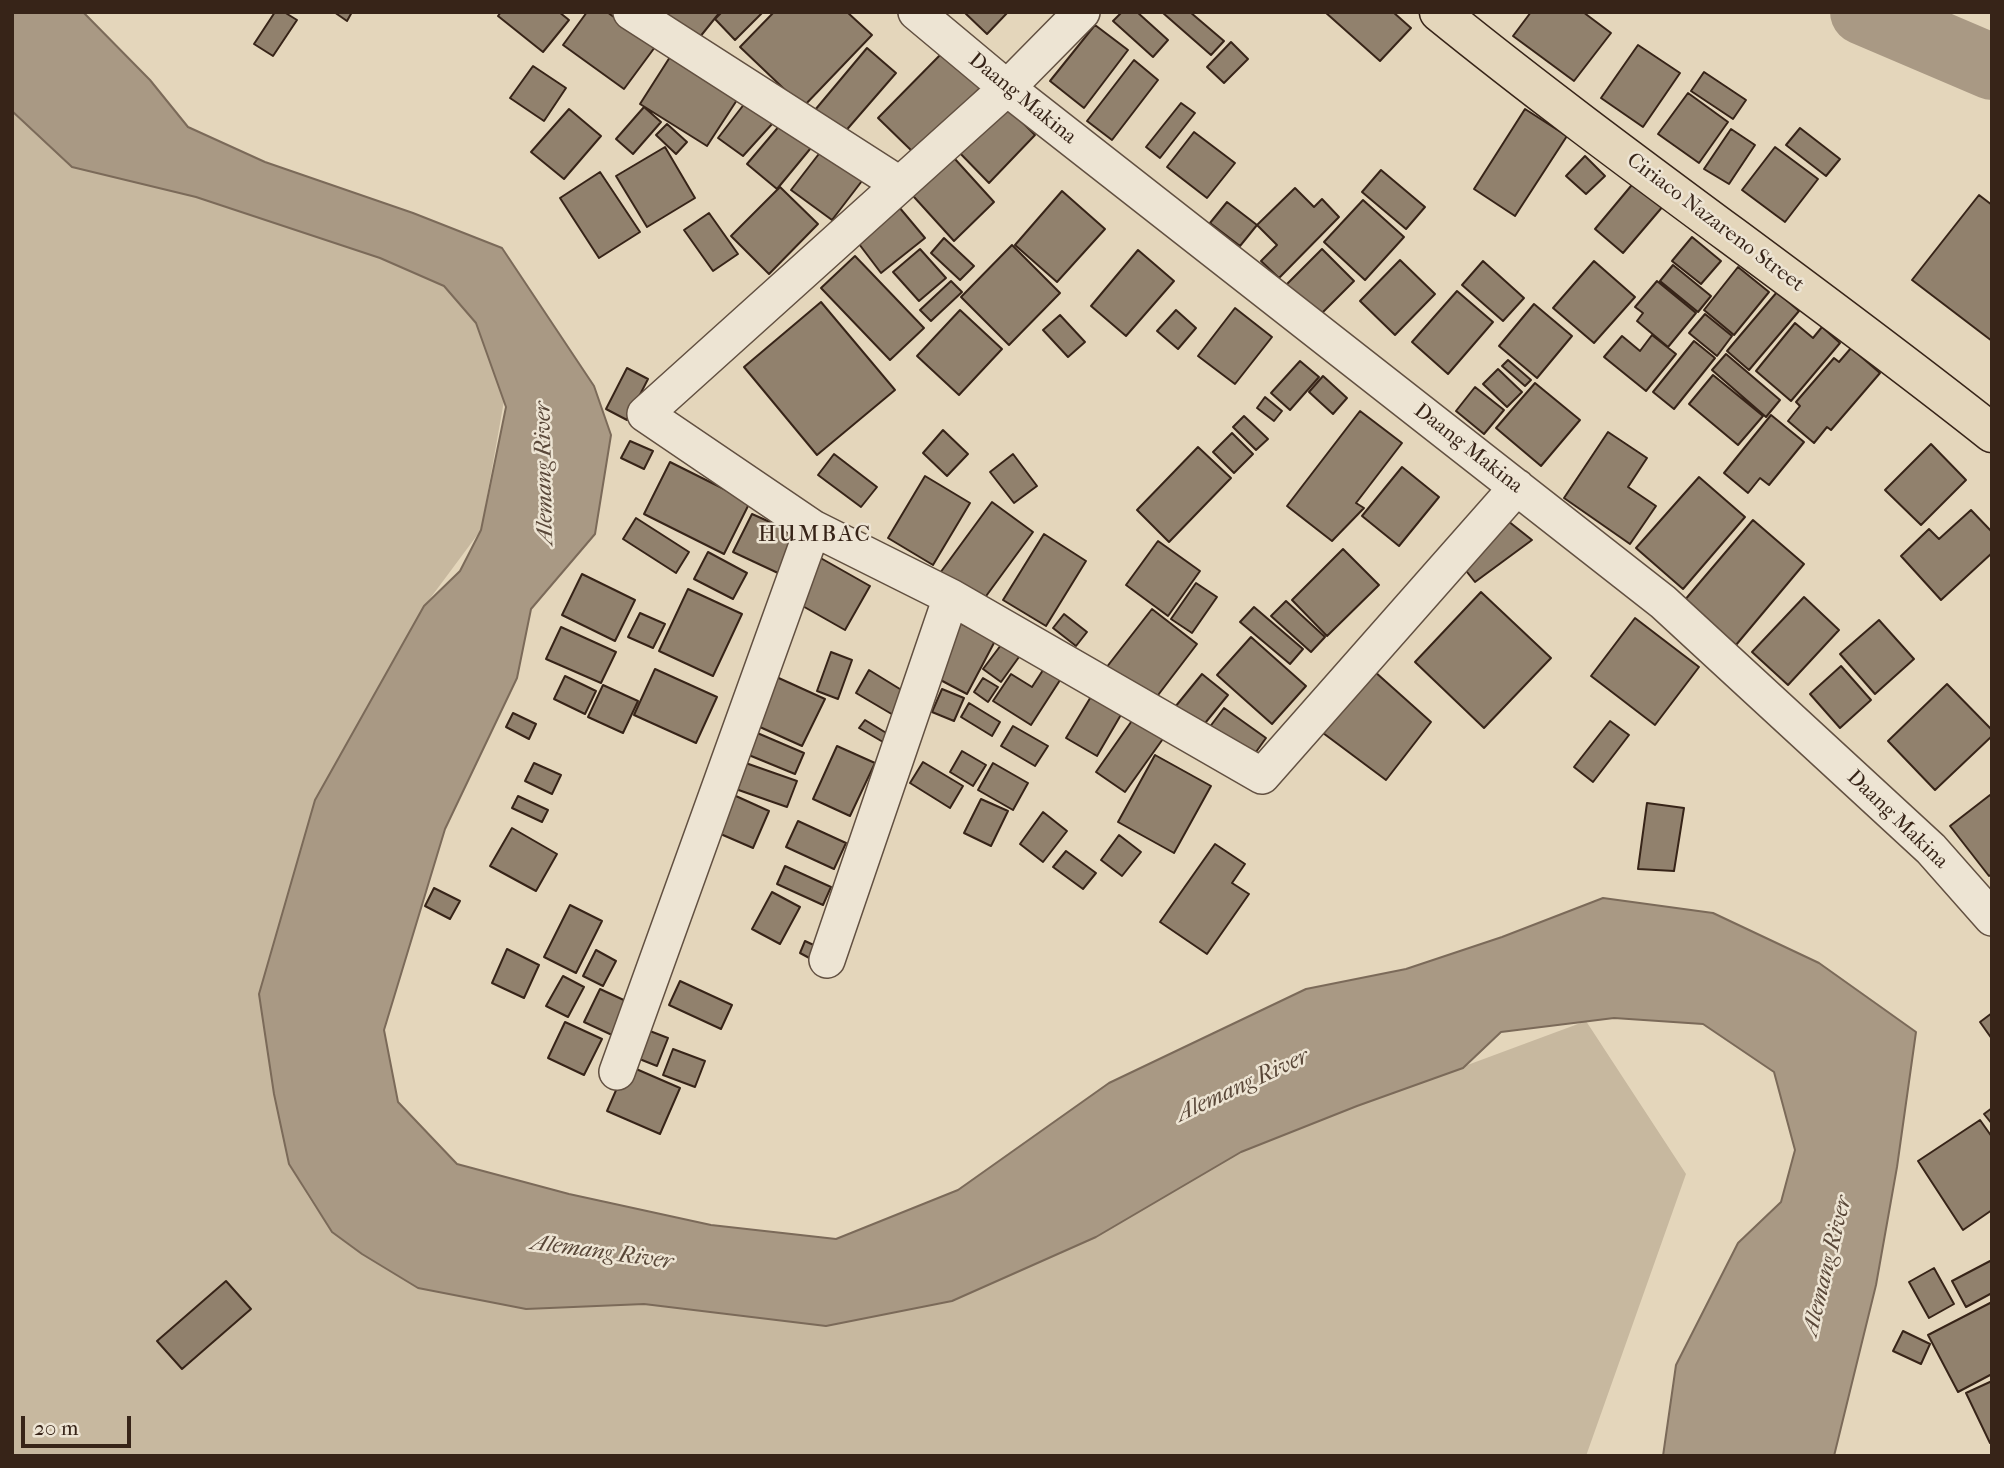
<!DOCTYPE html>
<style>
body{margin:0}
#map{position:relative;width:2004px;height:1468px;overflow:hidden;background:#e4d6bb;font-family:"IM FELL French Canon",serif}
canvas{display:block}
.frame{position:absolute;inset:0;border:14px solid #372418;pointer-events:none}
.scale{position:absolute;left:21px;top:1416px;width:110px;height:32px;box-sizing:border-box;border:4px solid #372418;border-top:0;padding-left:9px;font-size:21px;line-height:24px;white-space:nowrap;color:#372418;-webkit-text-stroke:5px #ede4d3;paint-order:stroke}
</style>
<div id="map">
<canvas width="2004" height="1468"></canvas>
<div class="frame"></div>
<div class="scale">20 m</div>
</div>
<script>
const ctx = document.querySelector('canvas').getContext('2d');
ctx.lineJoin = 'round';
function fill(path, color) {
  ctx.fillStyle = color;
  ctx.fill(path, 'evenodd');
}
function stroke(path, color, width, dash) {
  ctx.strokeStyle = color;
  ctx.lineWidth = width;
  ctx.lineCap = dash ? 'butt' : 'round';
  ctx.setLineDash(dash || []);
  ctx.stroke(path);
}
function label(font, color, halo, rows, align = 'center') {
  ctx.font = font + ' "IM FELL French Canon",serif';
  ctx.lineWidth = 5;
  ctx.setLineDash([]);
  ctx.textBaseline = 'middle';
  ctx.strokeStyle = halo;
  ctx.fillStyle = color;
  for (const [text, x, y, turn = 0] of rows) {
    ctx.save();
    ctx.translate(x, y);
    ctx.rotate((+turn || 0) * Math.PI / 180);
    ctx.textAlign = isNaN(turn) ? turn : align;
    if (halo) ctx.strokeText(text, 0, 0);
    ctx.fillText(text, 0, 0);
    ctx.restore();
  }
}
fill(new Path2D(`
 M12 111 72 167 193 196 469 275 504 401 481 530 423 608 289 1164C312 1202 324 1229 362 1254L529 1309 644 1304 817 1325 1109 1229 1241 1152 1357 1106 1586 1021 1686 1174 1586 1456H12Z`), '#c7b89f');
const water = new Path2D(`
 M12 12H83L150 80 188 127 265 162 413 213 502 248 594 386 611 435 595 534 531 609 517 678 445 829 384 1030 398 1102 457 1164 569 1194 711 1225 836 1239 958 1190 1109 1083 1306 989 1406 969 1502 937 1603 898 1713 913 1819 963 1916 1032 1897 1167 1876 1285 1834 1456H1663L1676 1365 1738 1243 1781 1202 1795 1150 1774 1072 1703 1024 1614 1018 1501 1032 1463 1068 1357 1106 1241 1152 1096 1237 952 1301 826 1326 644 1304 526 1309 418 1288 362 1254 332 1232 289 1164 274 1094 259 994 315 800 424 606 460 571 481 530 506 407 476 323 444 286 380 258 196 197 72 167 12 111Z`);
fill(water, '#a99984');
stroke(water, '#7b6a59', 2);
stroke(new Path2D(`
 M1863 12 1992 67`), '#a99984', 66);
const building = new Path2D(`
 M275 12H284L297 20 273 56 254 44Z
 M334 12H352L347 21Z
 M501 12H559L569 20 543 52 498 16Z
 M587 12H607L655 47 624 89 563 45Z
 M648 12H720L691 48Z
 M722 12H763L735 40 715 19Z
 M774 12H847L872 35 803 107 740 47Z
 M964 12H1008L987 34Z
 M1122 12H1137L1168 40 1153 57 1113 21Z
 M1190 12 1224 41 1211 55 1163 13Z
 M1325 12H1393L1411 28 1380 61Z
 M1531 12H1583L1611 33 1574 81 1513 36Z
 M1095 25 1128 50 1084 108 1050 81Z
 M1231 42 1248 59 1224 83 1207 67Z
 M1638 45 1680 73 1643 127 1601 98Z
 M867 48 896 73 843 134 815 110Z
 M945 50 982 86 915 154 878 118Z
 M670 57 737 100 707 146 640 104Z
 M1134 60 1158 80 1112 140 1087 121Z
 M533 66 566 88 544 121 510 98Z
 M1704 72 1746 100 1733 119 1691 91Z
 M1688 93 1728 122 1699 163 1658 134Z
 M1000 100 1035 135 989 183 954 147Z
 M745 103 782 113 743 156 718 138Z
 M1181 103 1195 113 1160 158 1146 147Z
 M644 107 661 122 633 154 616 139Z
 M569 109 601 136 564 179 531 152Z
 M1525 109 1567 136 1515 216 1474 189Z
 M786 118 815 143 777 189 747 164Z
 M667 124 687 142 676 154 656 135Z
 M1800 128 1840 159 1826 176 1786 145Z
 M1731 129 1755 145 1729 184 1704 169Z
 M1194 132 1235 163 1207 198 1167 167Z
 M825 146 865 177 832 220 791 190Z
 M665 147 695 198 647 227 616 176Z
 M1775 147 1818 179 1785 222 1742 190Z
 M945 148 994 202 954 241 905 187Z
 M1585 156 1605 176 1586 194 1566 176Z
 M1381 170 1425 207 1406 229 1362 192Z
 M600 172 640 232 599 258 560 198Z
 M1636 180 1664 205 1623 253 1595 229Z
 M780 187 818 224 769 274 731 236Z
 M1295 188 1314 207 1322 199 1339 217 1279 278 1261 261 1277 245 1257 225Z
 M1062 191 1105 229 1057 282 1015 245Z
 M1979 195 1992 205V341L1912 280Z
 M1363 200 1404 237 1365 280 1324 242Z
 M1227 202 1257 225 1240 246 1210 223Z
 M899 207 925 238 881 273 856 240Z
 M709 213 738 254 713 271 684 230Z
 M1692 237 1721 261 1701 284 1672 261Z
 M944 238 974 266 960 280 931 253Z
 M1012 245 1060 293 1009 345 961 297Z
 M920 249 946 278 919 301 893 272Z
 M1322 249 1354 281 1315 320 1283 288Z
 M1138 250 1174 281 1126 336 1091 306Z
 M855 256 924 328 890 360 821 288Z
 M1400 260 1435 294 1395 335 1360 301Z
 M1483 261 1524 298 1503 321 1462 285Z
 M1594 261 1635 297 1594 343 1553 308Z
 M1673 265 1711 296 1698 312 1660 281Z
 M1738 267 1769 292 1734 335 1704 310Z
 M951 281 962 292 931 321 920 310Z
 M1657 281 1696 313 1668 347 1637 321 1643 313 1635 307Z
 M1457 291 1493 322 1448 374 1412 342Z
 M1777 292 1799 311 1749 370 1727 351Z
 M821 302 895 390 817 455 744 367Z
 M1534 304 1572 336 1537 378 1499 346Z
 M1235 308 1272 337 1235 384 1198 356Z
 M960 310 1002 349 959 395 917 356Z
 M1176 310 1196 328 1178 349 1157 331Z
 M1705 314 1732 336 1717 356 1689 333Z
 M1060 315 1085 342 1068 357 1043 330Z
 M1795 323 1813 338 1822 327 1840 343 1791 401 1756 371Z
 M1652 335 1676 354 1646 391 1604 357 1622 336 1640 351Z
 M1694 341 1715 358 1674 409 1653 392Z
 M1851 348 1880 373 1831 430 1827 427 1814 443 1788 421 1800 406 1796 402 1834 358 1839 362Z
 M1726 354 1780 400 1766 417 1712 370Z
 M1508 360 1531 380 1525 386 1502 366Z
 M1300 361 1319 377 1290 410 1271 393Z
 M627 368 648 379 627 420 606 409Z
 M1498 369 1522 392 1507 407 1483 384Z
 M1713 375 1763 416 1738 445 1689 404Z
 M1323 376 1347 398 1333 414 1309 392Z
 M1535 383 1580 420 1541 466 1496 428Z
 M1475 387 1504 410 1484 434 1456 411Z
 M1265 397 1282 411 1274 421 1257 408Z
 M1360 411 1402 443 1356 503 1364 508 1332 541 1287 506Z
 M1771 415 1804 442 1769 485 1760 478 1748 493 1724 473Z
 M1244 416 1268 439 1256 450 1233 427Z
 M943 430 968 454 947 476 923 453Z
 M1608 432 1647 458 1628 487 1656 506 1630 544 1564 498Z
 M1232 433 1253 454 1234 473 1213 452Z
 M630 441 653 451 644 469 621 458Z
 M1931 444 1966 480 1921 525 1885 490Z
 M1198 447 1231 478 1169 542 1137 510Z
 M834 454 877 487 861 507 818 475Z
 M1013 454 1037 486 1014 503 990 472Z
 M670 462 750 502 724 554 644 514Z
 M1402 467 1439 497 1399 546 1362 516Z
 M925 476 970 503 933 565 888 538Z
 M1699 477 1745 517 1683 589 1636 548Z
 M992 502 1033 532 981 603 940 573Z
 M1971 510 1992 532V553L1941 600 1901 556 1929 529 1939 539Z
 M752 514 797 534 778 573 733 552Z
 M1503 517 1532 540 1475 582 1459 562Z
 M636 518 689 552 676 573 623 539Z
 M1753 520 1804 564 1736 645 1684 601Z
 M1044 534 1086 561 1046 626 1003 600Z
 M1158 541 1200 571 1168 616 1126 585Z
 M1343 549 1379 585 1327 636 1292 600Z
 M708 552 747 573 733 599 694 579Z
 M817 556 870 586 845 630 792 600Z
 M582 574 635 600 615 641 562 615Z
 M1196 583 1217 597 1192 633 1171 619Z
 M688 589 742 614 713 676 659 651Z
 M1481 592 1551 658 1484 728 1415 662Z
 M1804 597 1839 630 1788 685 1752 652Z
 M1286 601 1325 637 1311 652 1271 616Z
 M1254 607 1303 649 1290 664 1240 622Z
 M1152 609 1197 644 1152 703 1106 668Z
 M640 613 665 624 653 648 628 637Z
 M1064 614 1087 632 1076 646 1053 628Z
 M1635 618 1699 667 1655 725 1591 676Z
 M1879 620 1914 659 1875 694 1840 654Z
 M958 622 995 641 967 694 931 675Z
 M561 627 616 652 601 683 546 659Z
 M1007 637 1024 650 1001 682 983 669Z
 M1251 637 1306 686 1272 724 1217 675Z
 M831 652 852 660 838 699 817 691Z
 M1047 664 1064 674 1031 725 993 701 1011 674 1032 687Z
 M1841 666 1871 700 1840 728 1810 694Z
 M655 669 717 697 696 743 634 715Z
 M869 670 908 694 895 716 856 693Z
 M1374 671 1431 722 1386 780 1315 727Z
 M1202 674 1228 695 1197 733 1171 712Z
 M772 675 825 699 802 746 751 723Z
 M565 676 596 691 585 714 554 699Z
 M983 678 998 687 988 702 974 692Z
 M1947 684 1992 730V736L1935 790 1888 741Z
 M603 685 638 701 623 733 588 717Z
 M942 689 964 698 954 721 932 712Z
 M1092 695 1122 713 1097 756 1066 738Z
 M969 703 1000 722 992 736 961 717Z
 M1224 708 1266 738 1246 766 1203 736Z
 M513 713 536 724 529 739 506 727Z
 M1136 715 1165 736 1125 792 1096 772Z
 M865 720 888 734 883 742 859 728Z
 M1610 721 1629 735 1593 782 1574 767Z
 M1013 726 1048 746 1035 766 1001 746Z
 M748 729 804 753 795 774 739 751Z
 M837 746 875 763 850 816 813 799Z
 M962 751 986 765 973 786 950 772Z
 M1155 755 1211 786 1174 853 1118 822Z
 M740 761 797 781 787 807 730 787Z
 M923 762 963 786 950 808 910 783Z
 M534 763 561 775 552 794 525 781Z
 M993 763 1028 783 1013 810 978 790Z
 M727 792 769 811 753 848 709 829Z
 M1990 795 1992 797V874L1989 876 1950 826Z
 M518 796 548 810 542 822 512 808Z
 M981 799 1008 811 991 846 964 833Z
 M1647 803 1684 808 1674 871 1638 869Z
 M1043 812 1067 831 1043 862 1020 844Z
 M798 821 846 843 834 869 786 847Z
 M512 828 557 854 536 891 490 866Z
 M1119 835 1141 852 1122 876 1101 860Z
 M1215 844 1245 864 1232 883 1249 894 1207 954 1160 922Z
 M1066 851 1096 873 1083 889 1053 867Z
 M785 866 831 887 823 905 777 884Z
 M434 888 460 901 450 919 425 906Z
 M772 892 800 907 780 944 752 929Z
 M570 905 602 921 576 973 544 957Z
 M805 941 818 947 813 960 800 953Z
 M507 949 539 965 524 998 492 983Z
 M596 950 616 961 603 986 583 976Z
 M563 976 584 987 568 1017 546 1006Z
 M680 981 732 1005 721 1029 669 1005Z
 M600 989 628 1002 612 1035 584 1022Z
 M1992 1013V1039L1980 1022Z
 M565 1022 602 1039 584 1075 548 1058Z
 M637 1026 668 1038 657 1066 627 1054Z
 M673 1049 705 1061 695 1087 663 1075Z
 M627 1065 680 1088 660 1134 607 1111Z
 M1992 1108V1124L1984 1114Z
 M1980 1120 1992 1137V1210L1963 1230 1918 1161Z
 M1992 1260V1293L1966 1307 1952 1281Z
 M1934 1268 1954 1304 1929 1318 1909 1282Z
 M226 1281 251 1309 182 1369 157 1341Z
 M1992 1302V1374L1958 1392 1928 1335Z
 M1903 1331 1930 1344 1921 1364 1893 1351Z
 M1992 1381V1442L1990 1443 1966 1393Z`);
fill(building, '#91816d');
stroke(building, '#372418', 2);
const minor = new Path2D(`
 M631 12 899 184
 M916 12 1007 88 1663 602 1931 849 1992 918
 M1082 12 1007 88 645 414 813 528 951 597 1262 776 1517 487
 M827 960 951 597
 M617 1072 813 528`);
const major = new Path2D(`
 M1439 12C1619 158 1811 289 1992 433`);
stroke(minor, '#625041', 38);
stroke(major, '#372418', 41);
stroke(minor, '#ede4d3', 35);
stroke(major, '#e4d6bb', 38);
label('21px', '#372418', '#ede4d3', [
 ["Daang Makina",1022,99,39],
 ["Ciriaco Nazareno Street",1715,223,37],
 ["Daang Makina",1468,449,38],
 ["Daang Makina",1897,820,44]
]);
label('italic 23px', '#594738', '#ede4d3', [
 ["Alemang River",545,473,-91],
 ["Alemang River",1243,1086,-25],
 ["Alemang River",602,1253,8],
 ["Alemang River",1828,1266,-76]
]);
ctx.letterSpacing = '2px';
label('23px', '#372418', '#ede4d3', [
 ["HUMBAC",815,535]
]);
ctx.letterSpacing = '0px';
</script>
